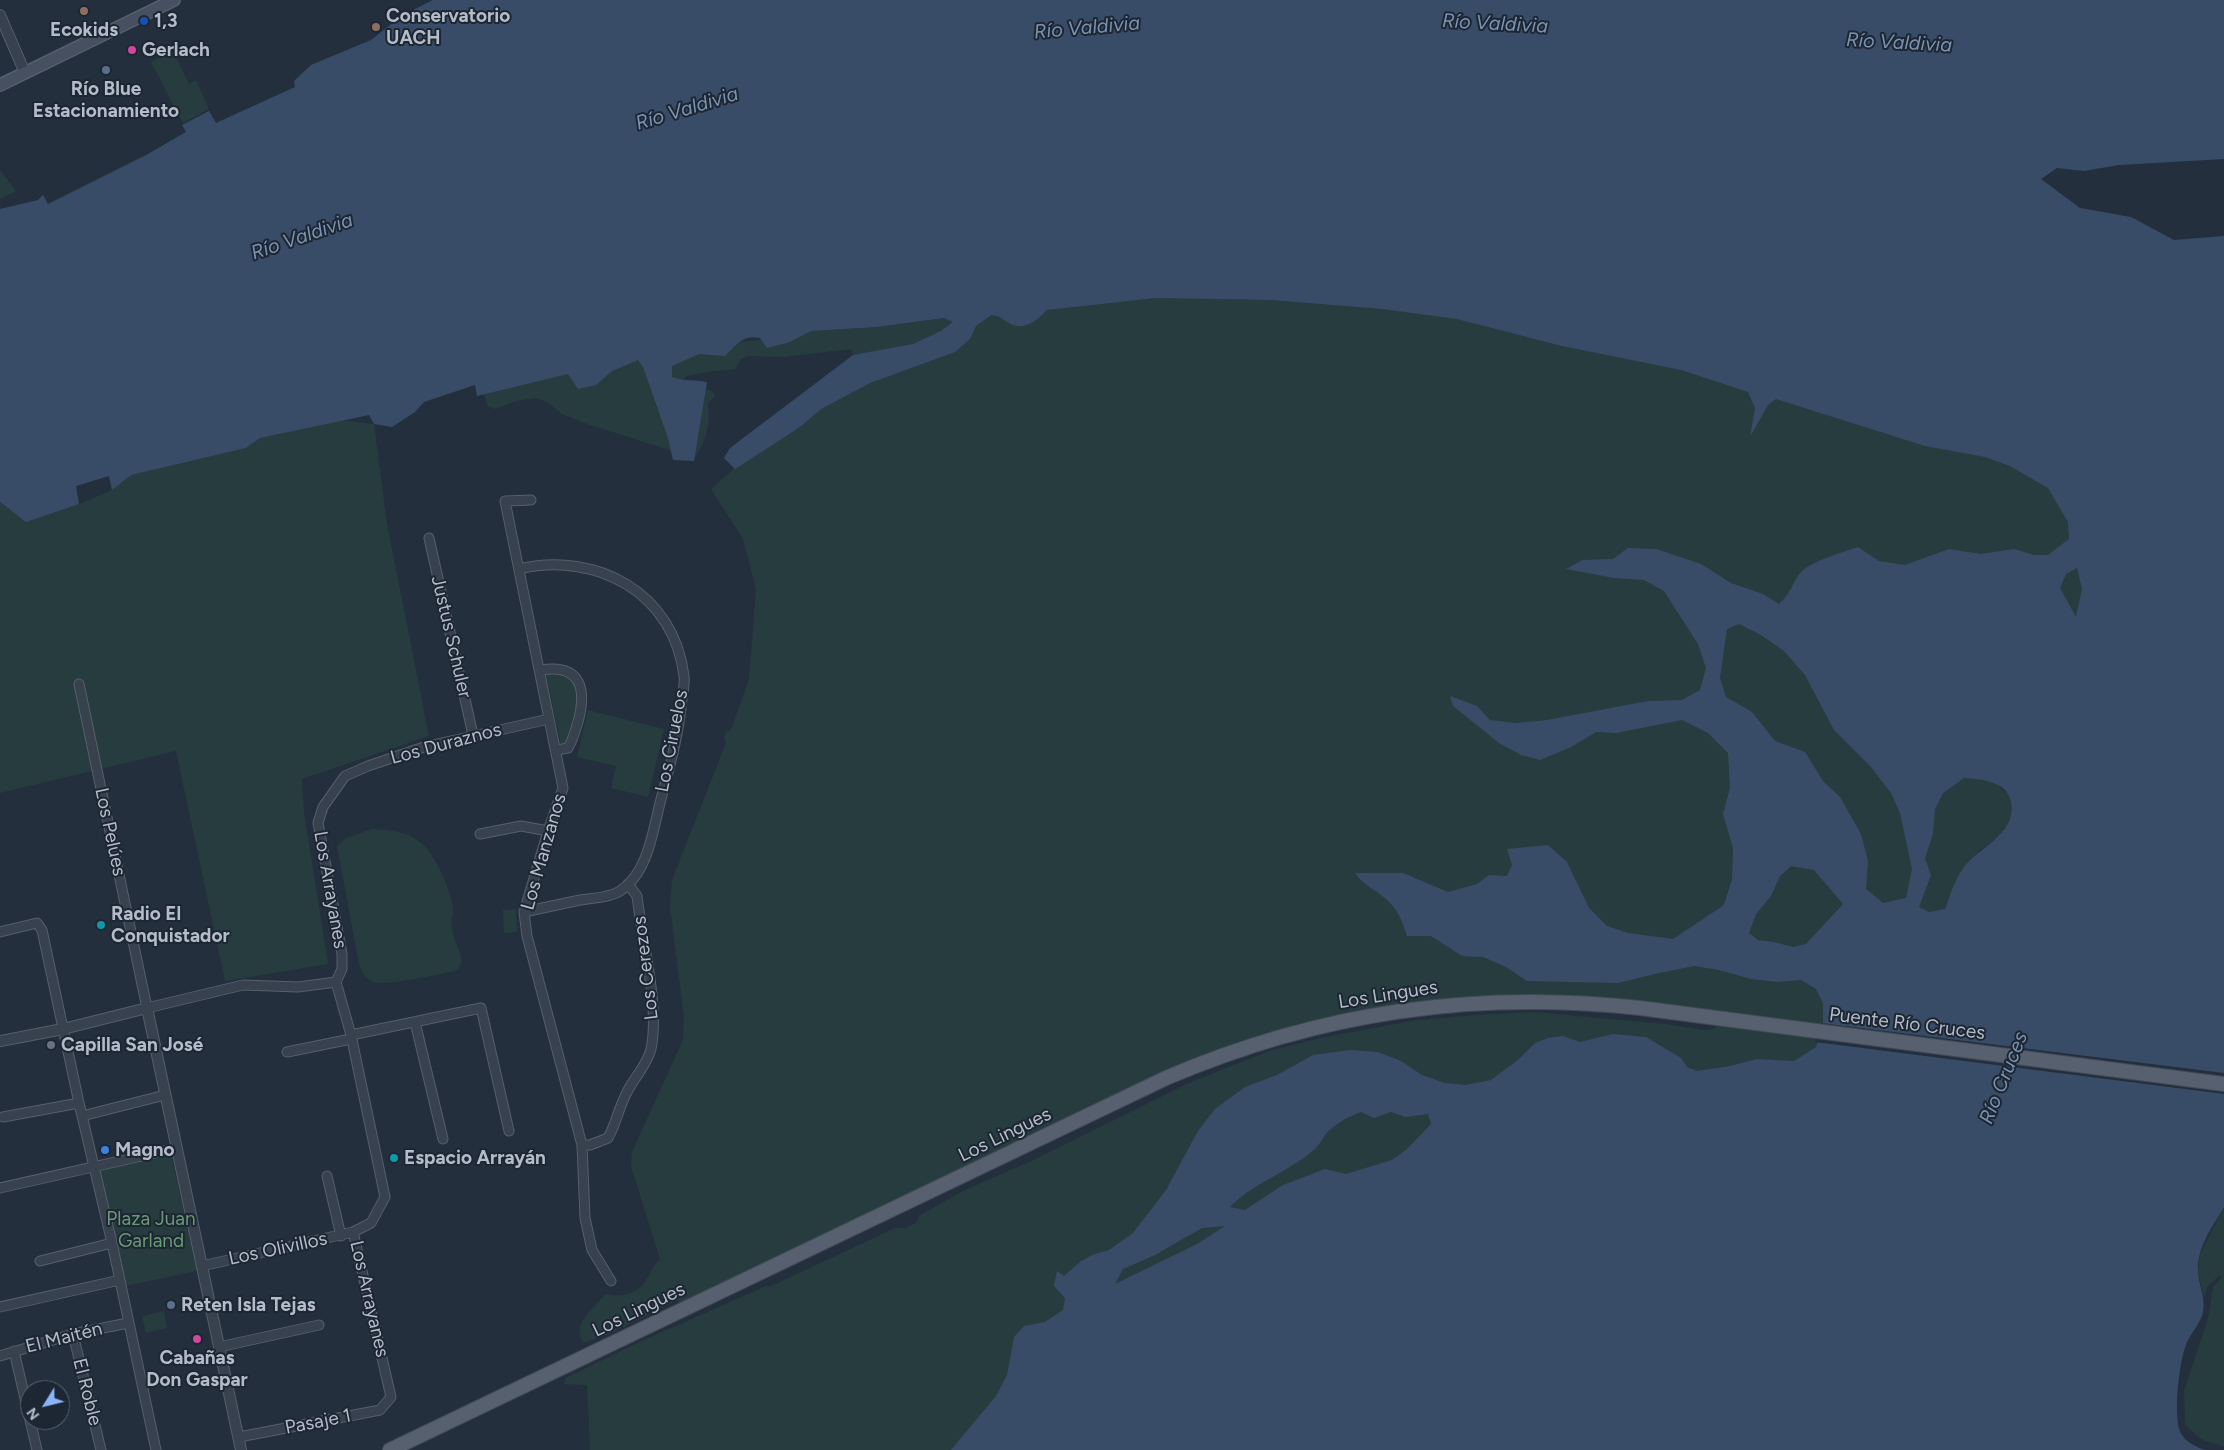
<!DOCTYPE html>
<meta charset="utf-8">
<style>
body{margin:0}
#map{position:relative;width:2224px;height:1450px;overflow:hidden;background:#242f3e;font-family:Figtree,sans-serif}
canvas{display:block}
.north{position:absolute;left:20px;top:1380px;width:50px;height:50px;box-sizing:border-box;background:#1d2633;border:1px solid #59626f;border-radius:50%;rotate:234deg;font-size:14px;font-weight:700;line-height:20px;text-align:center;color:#b4bcc9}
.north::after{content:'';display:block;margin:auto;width:18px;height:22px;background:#8ab4f8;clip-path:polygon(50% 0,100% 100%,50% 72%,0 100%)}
</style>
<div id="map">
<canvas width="2224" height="1450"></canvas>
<div class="north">N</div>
</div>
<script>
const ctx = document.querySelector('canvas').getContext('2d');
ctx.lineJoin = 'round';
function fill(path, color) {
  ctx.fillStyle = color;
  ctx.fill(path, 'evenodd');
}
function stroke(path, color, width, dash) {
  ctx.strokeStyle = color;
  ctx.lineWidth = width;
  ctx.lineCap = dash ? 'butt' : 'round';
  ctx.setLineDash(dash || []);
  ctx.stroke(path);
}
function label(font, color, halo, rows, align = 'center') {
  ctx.font = font + ' Figtree,sans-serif';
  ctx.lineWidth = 4;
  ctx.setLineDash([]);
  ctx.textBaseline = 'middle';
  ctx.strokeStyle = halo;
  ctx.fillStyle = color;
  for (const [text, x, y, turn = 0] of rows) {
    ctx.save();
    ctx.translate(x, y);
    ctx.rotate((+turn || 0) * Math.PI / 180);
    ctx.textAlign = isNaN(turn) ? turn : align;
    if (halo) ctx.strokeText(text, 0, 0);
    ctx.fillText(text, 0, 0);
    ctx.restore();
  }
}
fill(new Path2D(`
 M173 51 189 84 196 80 209 109 183 123 151 62Z
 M0 170 16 191 1 199 0 198Z
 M1155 298 1270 300 1382 309 1479 320 1681 370 2032 467 2062 486 2093 571 2076 618 1999 787 2008 794 2012 808V820L2001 835 1980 850 1949 897 1733 1450H590L587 1385 564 1384 566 1378 635 1344 766 1286 769 1287 895 1228H904L916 1223 920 1215 965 1190 1031 1161 1189 1083 1269 1051 1320 1038 1417 1020 1475 1015 1535 1012 1665 1024 1704 1030 1715 1029 1717 1018 1460 1002 1256 1044 680 1305 678 1301 674 1302 607 1335 584 1343C570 1324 594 1308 606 1294 621 1298 638 1294 647 1279 651 1272 654 1264 660 1259L631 1166 632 1152 683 1040 684 1018 670 906 672 880 726 743 724 737 727 731 731 730 749 679 756 590 743 539 711 489 734 469 733 463 862 354 853 355 851 349 783 357 748 356 741 359 735 369 714 371 686 376 683 380C688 391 702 387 712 391L715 396 708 403C710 425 707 438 695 458L584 423 562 414 549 403 536 398 516 401 496 409 488 407 483 391 619 353 801 336 811 331 877 327 944 318C959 324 978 322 991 314L1002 317 1044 313 1047 310 1080 304Z
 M340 420 374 424 387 524 429 736 302 779 304 812 328 964 225 981 176 751 0 793V502L11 511 79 504 112 490 130 475 246 448 260 438Z
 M548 672C597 678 577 710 568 744L561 745 546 674Z
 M588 710 664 729 648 797 611 788 616 766 577 757Z
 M372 829C412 831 426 839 443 876 447 886 452 897 453 909 453 915 451 922 452 928 453 939 460 950 462 961L458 969 450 972C435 975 385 986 374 982 365 979 362 972 359 964L337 846 346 838Z
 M516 909 517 932 504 933 503 910Z
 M171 1154 197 1271 125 1286 100 1169Z
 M2224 1207V1447L2201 1439 2185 1425 2184 1391 2208 1319 2213 1287 2222 1277 2219 1276 2207 1287 2204 1297 2198 1271 2200 1254Z
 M164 1311 167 1328 146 1333 142 1316Z`), '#263c3f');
fill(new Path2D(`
 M433 0H2224V159L2119 165 2084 171 2057 168 2041 179 2080 208 2131 217 2174 240 2224 236V1207C2213 1226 2197 1247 2198 1270 2198 1285 2206 1296 2203 1312 2201 1322 2192 1332 2187 1342 2179 1361 2174 1409 2179 1429 2183 1441 2194 1446 2205 1450H951L996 1396 1007 1375 1014 1337 1024 1326 1045 1322 1063 1310 1065 1298 1054 1286 1057 1271 1064 1276 1080 1262 1092 1255 1109 1250 1133 1233 1166 1190 1198 1131 1215 1109 1245 1087 1277 1075 1313 1055 1350 1050 1378 1052 1401 1061 1422 1075 1445 1083 1465 1085 1491 1080 1519 1059 1535 1043 1548 1038 1563 1036 1580 1042 1613 1034 1646 1037 1681 1058 1687 1067 1697 1071 1730 1066 1757 1059 1794 1061 1816 1047 1823 1028V1003L1816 989 1801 980 1778 982 1751 979 1719 970 1694 966 1659 973 1618 983 1527 981 1506 967 1483 957 1462 956 1431 936H1407C1403 923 1398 910 1388 901 1376 889 1366 888 1355 873H1403L1448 892 1477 884 1489 875 1507 876 1512 865 1507 849 1548 845 1567 862 1589 908 1607 926 1628 933 1673 939 1724 905 1732 879 1733 848 1723 814 1730 788 1728 753 1708 733 1682 720 1616 733 1596 732 1571 747 1540 760 1521 755 1499 743 1453 706 1450 696 1477 706 1490 720 1515 723 1547 720 1648 701 1682 700 1700 690 1706 668 1698 644 1664 591 1644 580 1614 578 1566 569 1583 560 1613 559 1628 548 1656 549 1701 564 1731 583 1763 594 1779 604C1791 593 1792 583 1801 572 1812 561 1843 552 1858 547L1879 561 1905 565 1949 549 1981 554 2014 549 2034 555H2048L2069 539 2068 522 2048 488 2010 466 1985 457 1925 446 1776 399 1768 405 1750 437 1755 408 1748 392 1681 370 1562 346 1457 319 1382 309 1270 300 1155 298 1047 310C1038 320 1023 332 1009 323 1002 319 1000 316 991 315L976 326 970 339 955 352 870 383 821 409 800 427 735 469 724 458 730 448 853 355 913 344 941 331 953 322 944 318 877 327 811 331 790 342 767 348 760 338C743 334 736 345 725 356L699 354 672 366V377C686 382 693 379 707 382L694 461 673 460 668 438 643 367 638 360 612 371 596 385 578 389 568 374 477 396 475 385 424 402 415 412 392 427 374 424 369 415 260 438 246 448 131 475 112 490 109 476 76 486 79 504 26 522 0 502V209L38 200 43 195 48 204 148 154 186 132 182 125 209 111 216 123 295 87 294 81 311 65 371 40 403 15ZM2077 568 2082 589 2076 617 2060 588 2066 574ZM1739 624 1761 635 1784 651 1805 675 1834 730 1871 767 1891 793 1900 813 1912 869 1906 898 1883 903 1866 889 1868 861 1861 834 1840 797 1823 781 1805 752 1775 741 1752 712 1726 697 1720 678 1727 629ZM1964 778C1980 779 2005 781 2010 799 2020 834 1979 845 1962 870 1954 882 1950 895 1945 909L1929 912 1919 907 1931 875 1925 858 1933 834 1935 809 1943 793ZM1791 866 1814 870 1843 904 1806 944 1793 947 1774 942 1758 940 1749 933 1756 914 1771 896 1780 876ZM1361 1112 1374 1118 1391 1112 1406 1117 1428 1114 1431 1124 1407 1149 1392 1160 1346 1174 1325 1169 1283 1185 1245 1210 1230 1207C1254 1182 1290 1172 1316 1148 1320 1144 1322 1139 1325 1135 1334 1124 1348 1117 1361 1112ZM1225 1226 1197 1244 1115 1284 1123 1269 1155 1255 1202 1228Z`), '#394c67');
fill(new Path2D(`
 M1821 1023 2224 1073V1094L1815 1042Z`), '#242f3e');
const minor = new Path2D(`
 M531 500 505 501 563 788 548 831 524 912 527 936 582 1145 585 1218 592 1250 611 1281
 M429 538 473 735
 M519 569C597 551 674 593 684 676 685 683 683 692 682 699 679 733 670 766 661 799 653 829 649 872 620 891 609 898 593 898 580 900 561 904 543 908 524 912
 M541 670C581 664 587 689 578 722 575 731 573 740 568 748L557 750
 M79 684 147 1008 243 985 298 987 336 982
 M480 834 521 826 548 831
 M0 932 37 923 42 930 79 1103 112 1243 156 1450
 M415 1022 443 1139
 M351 1035 481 1008 509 1131
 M287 1052 351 1039
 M82 1116 165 1095
 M3 1117 79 1103
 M582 1145H590L608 1138C616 1124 619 1107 627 1092 634 1078 647 1065 651 1049 660 1006 642 941 637 896L628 884
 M327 1176 341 1236
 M0 1188 177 1148
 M40 1261 112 1243
 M202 1266 353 1232
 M0 1307 120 1280
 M73 1334 101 1450
 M219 1347 319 1325
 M14 1351 37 1450
 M0 1356 73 1334 128 1323
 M239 1437 380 1410 391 1397 353 1232 371 1223 385 1197 351 1035 336 982 342 969V954L318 823 323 807 345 776 368 766 424 747 549 719`);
const tertiary = new Path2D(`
 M0 15 25 73
 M0 1041 63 1029 147 1008 241 1450`);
const secondary = new Path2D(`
 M0 85 174 0`);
const primary = new Path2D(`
 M390 1450 1166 1078C1320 1012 1474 990 1640 1008L2224 1084`);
stroke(minor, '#565f6c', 11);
stroke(tertiary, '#565f6c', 12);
stroke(secondary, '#565f6c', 14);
stroke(primary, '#414a57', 16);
stroke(minor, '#38414e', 9);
stroke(tertiary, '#38414e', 10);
stroke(secondary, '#465061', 11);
stroke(primary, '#56606e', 14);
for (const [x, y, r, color] of [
 [84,11,5,"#8d6e63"],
 [144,21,5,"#1a4fb4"],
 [376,27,5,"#8d6e63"],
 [132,50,5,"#d1479c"],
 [106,70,5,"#5c6f8a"],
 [101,925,5,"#0f9aa8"],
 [51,1045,5,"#6b7280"],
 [105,1150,5,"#3f7fe0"],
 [394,1158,5,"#0f9aa8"],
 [171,1305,5,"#5c6f8a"],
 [197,1339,5,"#d1479c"]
]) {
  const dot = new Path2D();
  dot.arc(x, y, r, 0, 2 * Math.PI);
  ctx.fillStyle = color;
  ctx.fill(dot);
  stroke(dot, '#1d2633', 2);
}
label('bold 19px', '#b4bcc9', '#1d2633', [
 ["Conservatorio",386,16],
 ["UACH",386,38],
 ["1,3",154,21],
 ["Ecokids",84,30,"center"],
 ["Gerlach",142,50],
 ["Río Blue",106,89,"center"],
 ["Estacionamiento",106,111,"center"],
 ["Radio El",111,914],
 ["Conquistador",111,936],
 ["Capilla San José",61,1045],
 ["Magno",115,1150],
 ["Espacio Arrayán",404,1158],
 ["Reten Isla Tejas",181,1305],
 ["Cabañas",197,1358,"center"],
 ["Don Gaspar",197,1380,"center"]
], 'left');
label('19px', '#b4bcc9', '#1d2633', [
 ["Justus Schuler",451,637,77],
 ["Los Ciruelos",672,741,-79],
 ["Los Duraznos",446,744,-15],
 ["Los Pelúes",110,832,78],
 ["Los Manzanos",544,852,-74],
 ["Los Arrayanes",330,890,80],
 ["Los Cerezos",646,968,-97],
 ["Los Lingues",1388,995,-9],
 ["Puente Río Cruces",1907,1024,7],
 ["Los Lingues",1005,1135,-26],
 ["Los Olivillos",278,1249,-12],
 ["Los Arrayanes",369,1299,77],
 ["Los Lingues",639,1310,-26],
 ["El Maitén",64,1338,-14],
 ["El Roble",87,1392,76],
 ["Pasaje 1",318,1422,-11]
]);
label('19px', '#6b9a76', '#1d2633', [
 ["Plaza Juan",151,1219],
 ["Garland",151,1241]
]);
label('italic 20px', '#7c92b1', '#1d2633', [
 ["Río Valdivia",1495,24,3],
 ["Río Valdivia",1087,28,-5],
 ["Río Valdivia",1899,43,3],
 ["Río Valdivia",687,109,-17],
 ["Río Valdivia",302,237,-19],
 ["Río Cruces",2004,1078,-68]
]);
</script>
